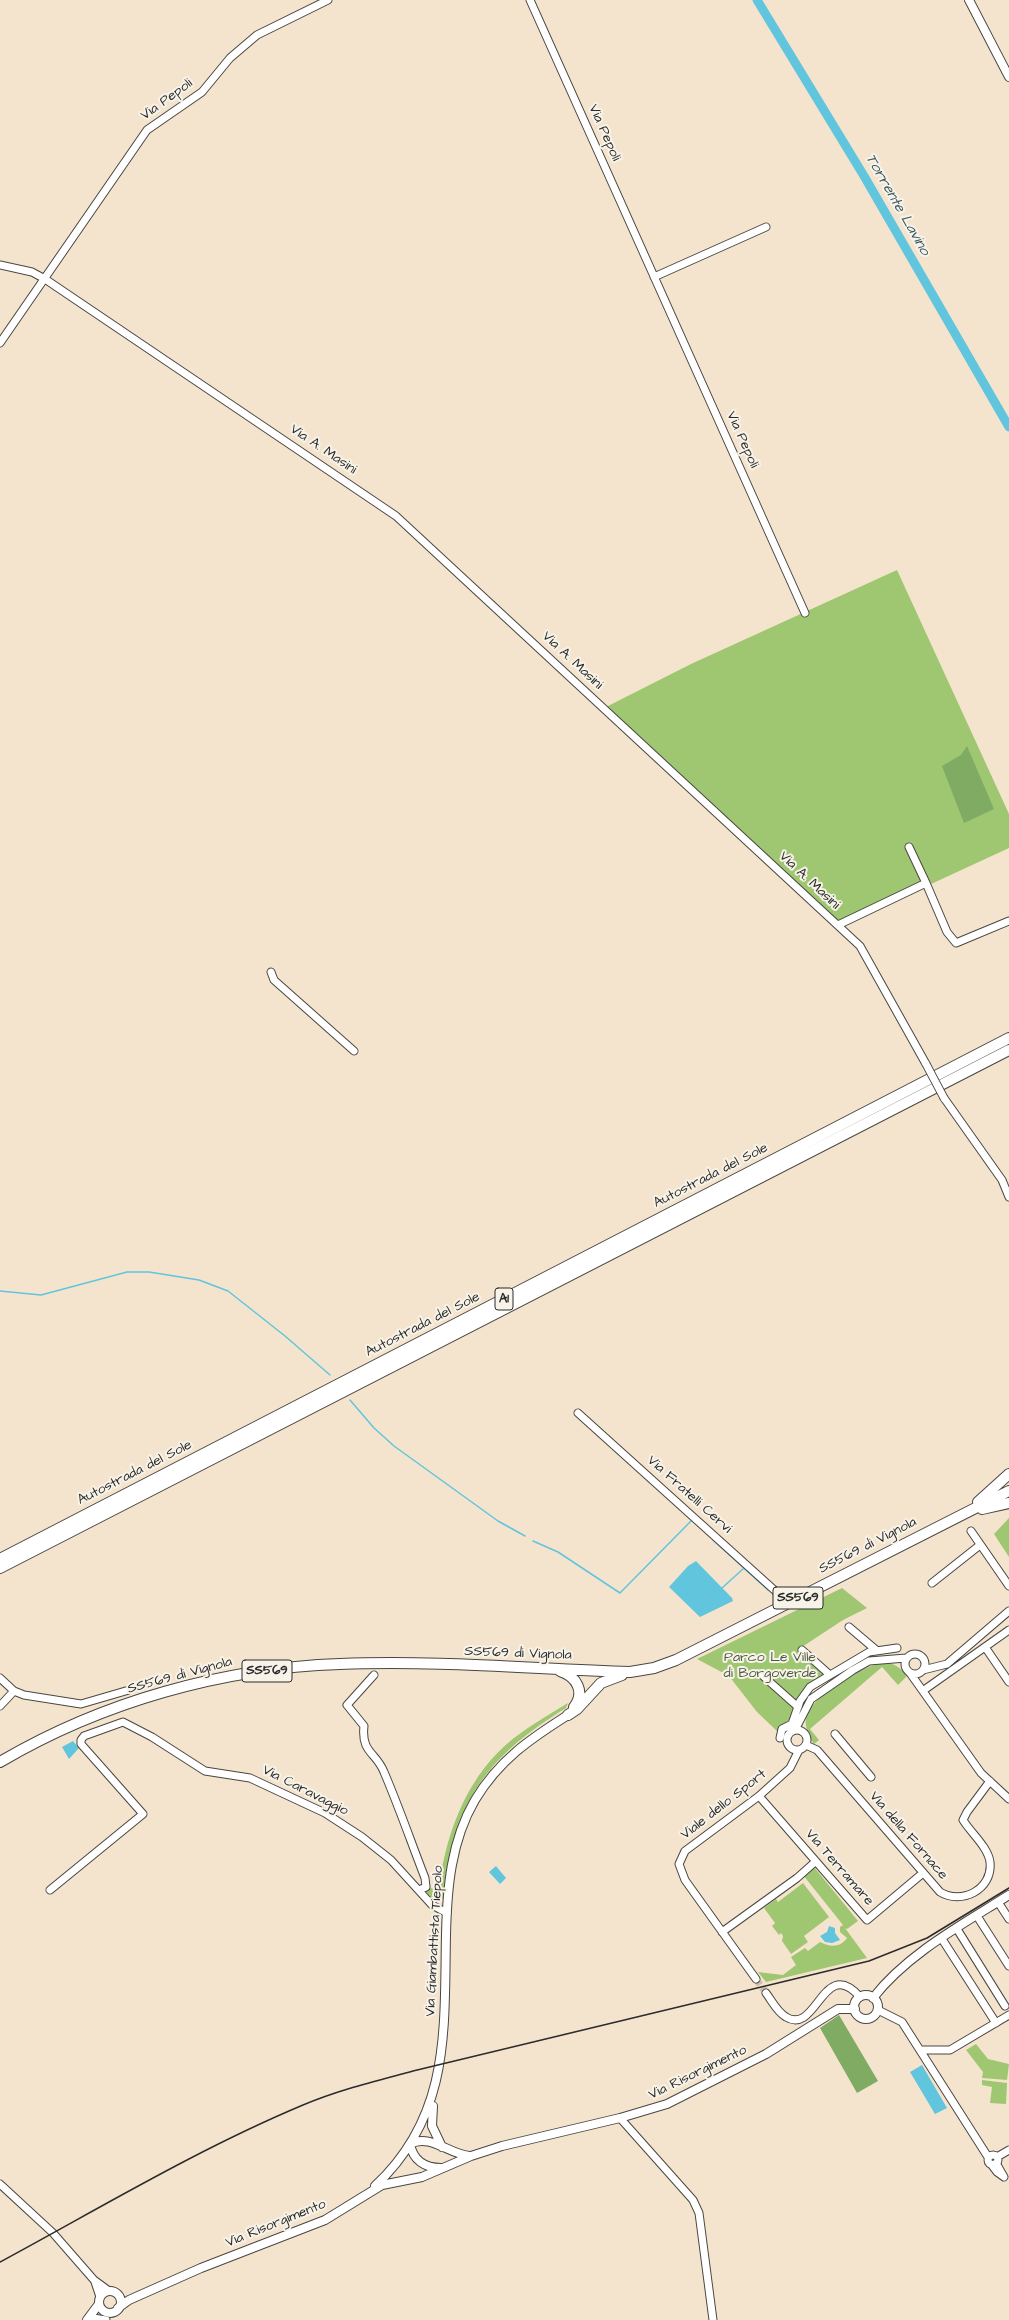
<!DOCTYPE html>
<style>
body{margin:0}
canvas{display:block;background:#f5e4cd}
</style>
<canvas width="1009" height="2320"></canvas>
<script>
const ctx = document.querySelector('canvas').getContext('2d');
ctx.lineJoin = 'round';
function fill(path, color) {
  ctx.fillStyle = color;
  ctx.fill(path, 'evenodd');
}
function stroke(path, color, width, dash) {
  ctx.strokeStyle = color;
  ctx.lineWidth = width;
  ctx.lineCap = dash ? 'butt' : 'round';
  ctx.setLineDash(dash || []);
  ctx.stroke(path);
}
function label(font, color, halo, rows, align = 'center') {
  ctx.font = font + ' "Architects Daughter",sans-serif';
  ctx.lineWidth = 4;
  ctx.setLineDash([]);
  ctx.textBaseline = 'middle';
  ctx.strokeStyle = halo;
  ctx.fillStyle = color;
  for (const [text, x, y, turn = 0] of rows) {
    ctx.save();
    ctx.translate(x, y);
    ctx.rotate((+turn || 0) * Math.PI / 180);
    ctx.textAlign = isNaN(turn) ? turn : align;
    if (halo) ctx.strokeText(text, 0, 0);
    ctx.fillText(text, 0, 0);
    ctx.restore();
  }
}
fill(new Path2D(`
 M897 570 1009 814V848L838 927 606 707 691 664Z
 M1009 1518V1557L994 1534Z
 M842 1588 867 1608 843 1620 802 1647 830 1672 809 1686 791 1719 779 1727 778 1732 757 1712 729 1676 697 1659Z
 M881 1663C894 1662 899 1667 907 1676L898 1685 882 1667 810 1729 819 1740 814 1744C810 1739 804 1726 806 1718 812 1695 859 1668 881 1663Z
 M568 1703 566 1708C486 1757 453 1803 443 1898L436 1903 425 1890 426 1887 435 1889 439 1886C447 1830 468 1774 514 1738 531 1725 550 1714 568 1703Z
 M814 1867 858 1921 847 1929 845 1928 867 1958 766 1982 758 1972 783 1975 796 1965 791 1957 805 1948 808 1951 820 1942C830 1947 840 1948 847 1938L840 1932V1927L843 1925 803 1875Z
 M803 1883 829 1917 804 1936 808 1942 791 1954 782 1941 783 1936 781 1933 779 1935 772 1926 775 1923 764 1908 776 1899 778 1902Z
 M976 2044 988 2059 1009 2064 1007 2080 982 2078 983 2072 966 2050Z
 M982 2080 1007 2083 1006 2104 990 2103 992 2087 982 2085Z`), '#9fc671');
fill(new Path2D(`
 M967 746 994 809 964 823 942 766 961 755Z
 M839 2015 878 2081 857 2093 820 2028Z`), '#7fab63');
fill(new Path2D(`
 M696 1561 732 1598 733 1601 700 1617 669 1587 688 1566Z
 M73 1741 79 1748 69 1759 62 1747Z
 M496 1866 506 1878 500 1884 489 1872Z
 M829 1926 835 1928V1933L840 1940 832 1943 825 1942 820 1936 827 1932Z
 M922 2065 947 2108 935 2114 910 2072Z`), '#60c5dd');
stroke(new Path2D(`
 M0 1291 41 1295 127 1272H149L199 1280 228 1291 285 1336 330 1375
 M350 1400 374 1428 394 1446 498 1521 525 1536
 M713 1540 768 1590
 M533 1541 558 1552 620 1593 692 1520
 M722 1588 744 1568`), '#60c5dd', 1.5);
stroke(new Path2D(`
 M757 0 864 176 1009 427`), '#60c5dd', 9);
stroke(new Path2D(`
 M756 1979 766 1993`), '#cdbfad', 7, [7, 3.5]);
const minor = new Path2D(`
 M530 0 805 613
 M0 265 32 272 45 279 396 516 860 946 926 1064
 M654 277 766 227
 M0 343 147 130 202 92 230 58 257 35 328 0
 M909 847 926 883
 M838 925 926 883 947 932 956 943 1009 921
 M271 972 274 980 354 1051
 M944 1098 1002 1180 1009 1197
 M578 1413 782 1597
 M971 1531 1009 1586
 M932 1583 980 1545
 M849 1627 876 1650
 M985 1647 1009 1682
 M802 1650 830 1675
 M905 1664a10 10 0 1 1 20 0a10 10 0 1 1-20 0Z
 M923 1670 947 1664 1009 1611
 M910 1673 981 1773 1009 1799
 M374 1675 347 1705 364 1726C361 1753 376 1752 384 1772 399 1807 411 1842 425 1878L426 1887 419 1890
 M762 1675 798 1707
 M0 1678 14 1691 24 1695 81 1704 129 1690
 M924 1690 1009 1630
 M0 1706 14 1691
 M787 1740a10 10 0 1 1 20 0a10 10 0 1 1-20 0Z
 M795 1730 811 1699 853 1670 869 1661 906 1658
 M835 1734 871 1777
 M780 1738 782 1729 792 1724 800 1701 810 1687 869 1652 897 1648
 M806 1745 817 1750 940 1892C961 1905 993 1890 990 1862 988 1847 971 1833 963 1820L967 1812 990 1781
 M759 1796 867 1920 923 1873
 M50 1890 143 1814 81 1744V1740L84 1736 123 1722 152 1737 205 1771 250 1778 325 1813 362 1837 391 1860 432 1905 447 1913
 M998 1902 1009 1919
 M977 1916 1009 1966
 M957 1929 1005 2006
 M722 1932 797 1878 815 1862
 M942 1939 996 2023
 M756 1979 685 1880 679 1864 685 1851 759 1796 790 1768 799 1750
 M766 1993C772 2001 777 2012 786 2017 817 2036 823 1955 860 1997
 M878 2010 902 2022 988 2157
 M921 2050H950L1009 2015
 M620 2118 693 2200 699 2213 713 2320
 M988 2160a5 5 0 1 1 10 0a5 5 0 1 1-10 0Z
 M997 2157 1009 2150
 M991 2164 997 2172 1004 2177 996 2163
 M0 2184 53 2233 94 2280 109 2291
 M95 2282 100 2297
 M93 2318 106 2320`);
const major = new Path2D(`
 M969 0 1009 77
 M854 2007a12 12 0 1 1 24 0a12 12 0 1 1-24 0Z
 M873 1998C907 1954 963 1924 1009 1895
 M433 2106 432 2126 442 2147
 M410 2144C430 2133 450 2155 470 2156
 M410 2144C413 2160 425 2168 441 2168
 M375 2186C451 2115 444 2030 446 1935 447 1888 451 1841 475 1800 499 1760 530 1739 568 1715
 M99 2302a11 11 0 1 1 22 0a11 11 0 1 1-22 0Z
 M118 2308 129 2300 201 2268 325 2220 382 2185 422 2177 471 2156 502 2146 620 2118 667 2104 766 2054 838 2009H855
 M87 2320 99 2304`);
const highway = new Path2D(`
 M978 1502 1009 1474
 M982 1509 1009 1503
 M0 1559 1009 1038
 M0 1568 1009 1050
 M560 1671C576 1676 586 1692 574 1707
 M568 1715 577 1709 601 1683 622 1675
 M0 1762C102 1702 222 1668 340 1664 437 1660 534 1669 630 1672L654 1668 676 1660 1009 1491`);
stroke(minor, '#494743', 9);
stroke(major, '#494743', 10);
stroke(highway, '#494743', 12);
stroke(minor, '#fff', 7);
stroke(major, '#fff', 8);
stroke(highway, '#fff', 10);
stroke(new Path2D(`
 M0 2262C100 2208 198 2149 303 2105 338 2090 376 2081 413 2071L869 1961 927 1938 1009 1888`), '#2b2b2b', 1.5);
const minorBridge = new Path2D(`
 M926 1064 944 1098`);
stroke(minorBridge, '#494743', 9, []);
stroke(minorBridge, '#fff', 7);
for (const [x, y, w] of [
 [504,1299,18],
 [798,1598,50],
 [267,1671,50]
]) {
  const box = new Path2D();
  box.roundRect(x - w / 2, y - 11, w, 22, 3);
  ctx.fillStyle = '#f7f3e8';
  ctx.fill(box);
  stroke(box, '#2b2b2b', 1);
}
label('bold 13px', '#2b2b2b', null, [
 ["A1",504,1299],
 ["SS569",798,1598],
 ["SS569",267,1671]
]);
label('14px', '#2b2b2b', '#f7f3e8', [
 ["Via Pepoli",167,100,-36],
 ["Via Pepoli",604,133,66],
 ["Via Pepoli",742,440,66],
 ["Via A. Masini",323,450,34],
 ["Via A. Masini",572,661,43],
 ["Via A. Masini",809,881,43],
 ["Autostrada del Sole",711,1176,-27],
 ["Autostrada del Sole",423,1325,-27],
 ["Autostrada del Sole",135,1473,-27],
 ["Via Fratelli Cervi",689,1495,42],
 ["SS569 di Vignola",868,1546,-27],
 ["SS569 di Vignola",518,1654,2],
 ["SS569 di Vignola",180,1676,-15],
 ["Via Caravaggio",305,1791,27],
 ["Viale dello Sport",724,1805,-38],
 ["Via della Fornace",908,1836,49],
 ["Via Terramare",839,1868,49],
 ["Via Giambattista Tiepolo",435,1941,-87],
 ["Via Risorgimento",698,2073,-26],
 ["Via Risorgimento",276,2224,-22]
]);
label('14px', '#4e5a40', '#f7f3e8', [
 ["Parco Le Ville",770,1658],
 ["di Borgoverde",770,1674]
]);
label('italic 15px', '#3b5960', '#f7f3e8', [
 ["Torrente Lavino",897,205,60]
]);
</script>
